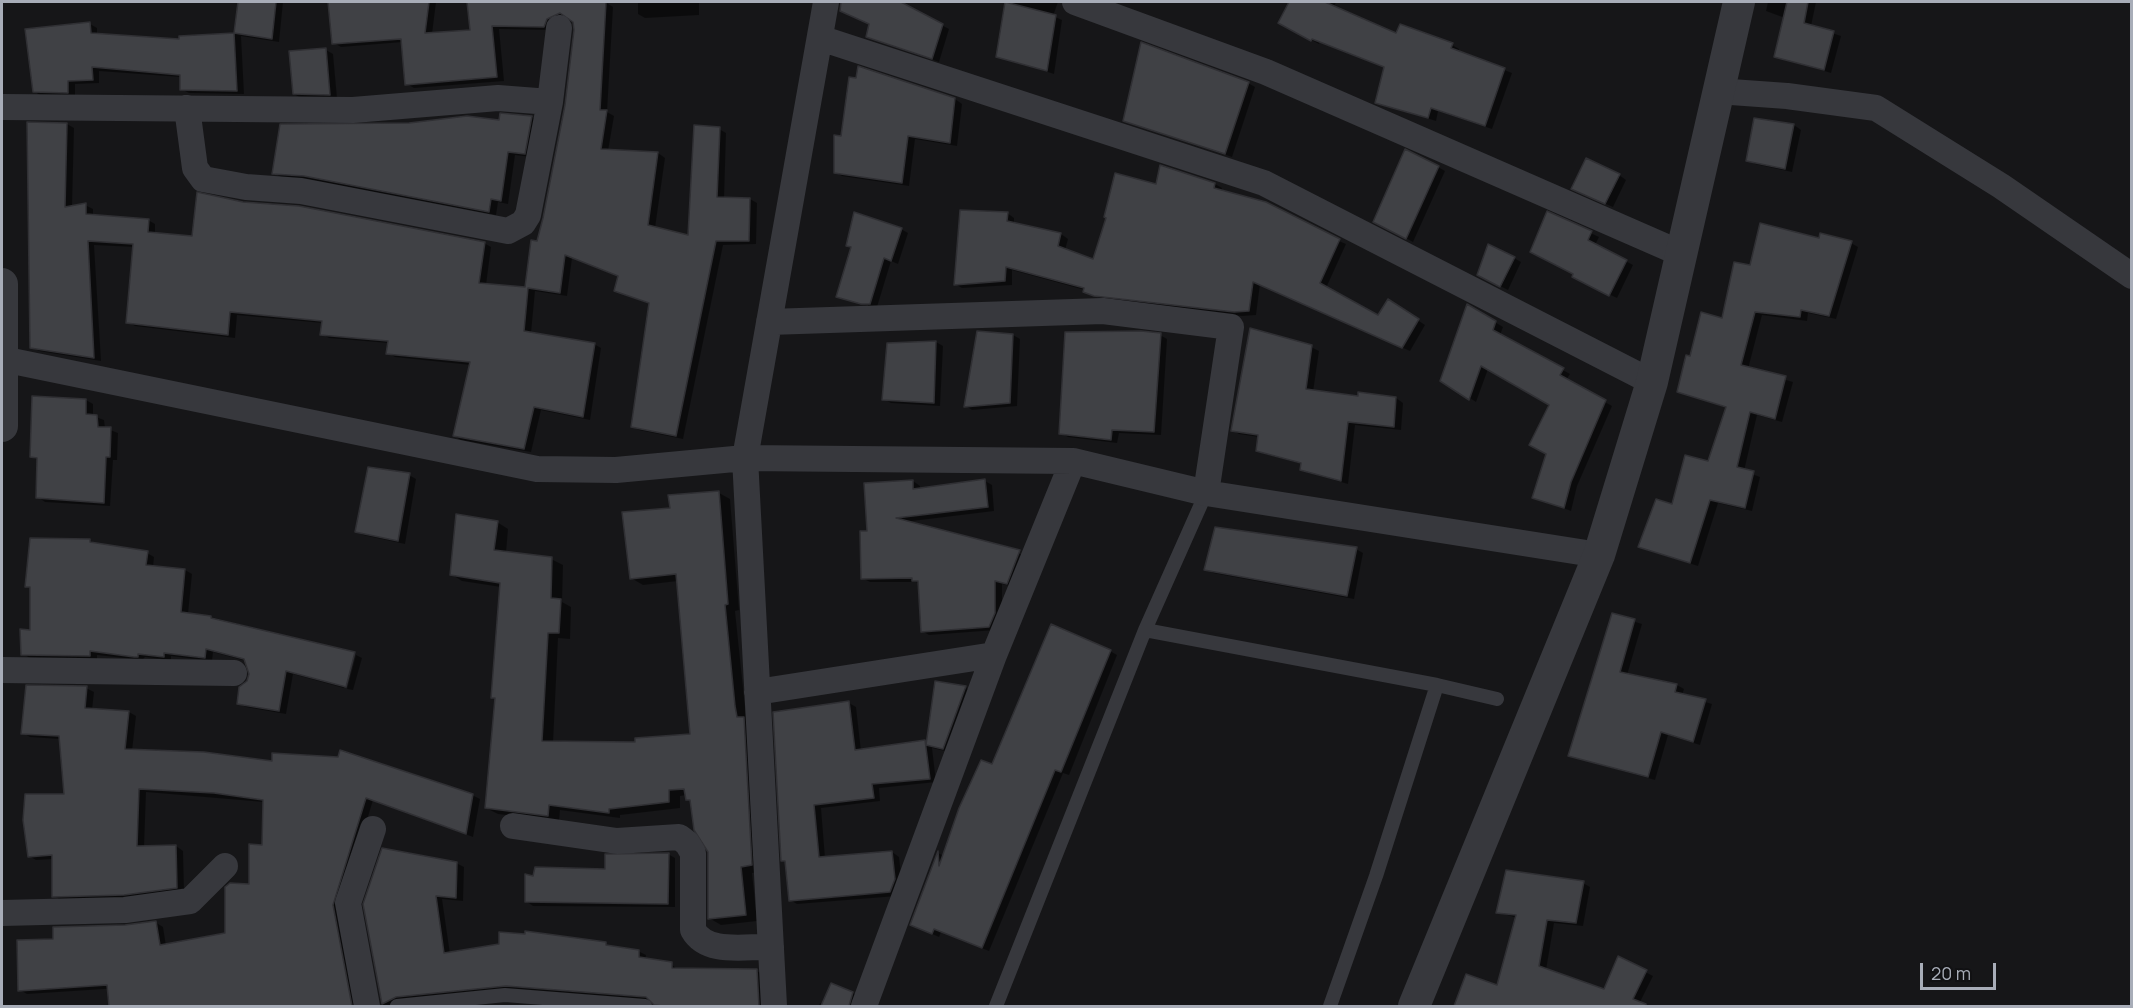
<!DOCTYPE html>
<style>
body{margin:0}
#map{position:relative;width:2133px;height:1008px;overflow:hidden;background:#161618;font-family:Manrope,sans-serif}
canvas{display:block}
.frame{position:absolute;inset:0;border:3px solid #a8adb8;pointer-events:none}
.scale{position:absolute;left:1920px;top:963px;width:76px;height:27px;box-sizing:border-box;border:3px solid #a8adb8;border-top:0;padding-left:8px;font-size:18px;line-height:21px;white-space:nowrap;color:#a8adb8;-webkit-text-stroke:4px #111113;paint-order:stroke}
</style>
<div id="map">
<canvas width="2133" height="1008"></canvas>
<div class="frame"></div>
<div class="scale">20 m</div>
</div>
<script>
const ctx = document.querySelector('canvas').getContext('2d');
ctx.lineJoin = 'round';
function fill(path, color) {
  ctx.fillStyle = color;
  ctx.fill(path, 'evenodd');
}
function stroke(path, color, width, dash) {
  ctx.strokeStyle = color;
  ctx.lineWidth = width;
  ctx.lineCap = dash ? 'butt' : 'round';
  ctx.setLineDash(dash || []);
  ctx.stroke(path);
}
fill(new Path2D(`
 M239 2H283L279 42 241 36 244 94 189 93 181 89V77L99 71V83L75 84V96H41L34 91 90 24 97 28V35L180 40V37L235 35Z
 M330 2H436L432 34 472 32 468 2H605L613 7 607 112 614 116 608 151 658 153 665 158 655 228 689 237 719 129 726 133 724 199H750L757 203 756 244 723 245 683 439 639 430 632 426 650 304 615 291 619 277 572 258 567 296 535 291 531 333 594 344 601 348 590 420 541 410 531 452 461 440 454 436 471 365 395 357 388 353 389 343 329 338 322 334 323 323 237 315 235 338 135 326 128 322 135 247 94 245 101 361 39 351 32 347 67 124 74 128 72 207 85 205 93 209V216L148 220 155 224V234L193 238 243 203 484 243 491 247 486 285 527 288 544 218 566 105 575 30 574 21 568 17 555 22 551 30 499 29 504 81 414 88 407 84 403 42 341 47 334 43Z
 M638 2H699V15L645 18 638 14Z
 M842 2H897L949 29 939 62 867 36 870 24 841 10Z
 M1006 2H1058L1053 16 1062 20 1054 74 998 56Z
 M1290 2H1336L1334 7 1397 35 1452 45 1459 49 1458 52 1512 73 1492 129 1438 111 1436 121 1376 102 1385 67 1320 41 1319 44 1279 23Z
 M1768 2H1816L1811 26 1841 36 1831 73 1776 56 1785 18 1766 11Z
 M326 50 333 54 337 98H301L294 94Z
 M1248 83 1255 87 1232 157 1125 120Z
 M955 99 962 104 957 146 915 139 909 186 842 176 835 172Z
 M532 117 539 121 532 157 515 155 508 204 498 202 496 215 312 180 281 177 274 173Z
 M1756 119 1794 125 1801 130 1792 172 1755 164 1748 160Z
 M1161 167 1215 184 1222 188 1221 191 1346 244 1326 288 1379 317 1395 305 1425 325 1410 351 1260 284 1256 315 1242 316 1103 300 1085 290 1012 270V285L962 288 955 284 1007 213 1014 218V224L1061 234 1068 239 1065 250 1094 261 1157 185Z
 M1438 167 1445 171 1413 242 1382 225Z
 M1619 175 1626 180 1613 207 1580 193Z
 M1548 213 1599 237 1595 245 1633 265 1617 298 1581 281 1575 274Z
 M901 229 908 233 898 264 891 261 877 307H868V305L837 296 852 248 847 245Z
 M1820 240 1851 243 1858 247 1836 319 1808 313 1807 321 1762 315 1748 369 1793 382 1782 422 1757 415 1744 471 1760 477 1752 511 1718 503 1698 566 1647 550 1640 546 1709 462 1727 408 1678 392 1691 358 1723 320 1751 267Z
 M1514 258 1521 262 1508 290 1486 279Z
 M1468 306 1503 327 1500 335 1570 374 1566 380 1612 406 1577 486 1571 511 1534 497 1547 454 1551 404 1488 369 1476 402 1442 380Z
 M1013 335 1020 339 1017 406 972 410 966 406Z
 M1160 335 1167 339 1161 435 1119 433 1117 443 1068 437 1061 433Z
 M936 342 943 346 940 406 891 403 883 399Z
 M1311 347 1319 351 1313 392 1359 398H1396L1403 403 1401 430 1355 425 1348 484 1309 473 1302 469V464L1265 454 1258 450 1259 437 1239 434 1232 430Z
 M86 400 93 404V416L104 420 105 428 118 433 117 460H113L110 506 45 502 38 497V460L31 457Z
 M409 475 416 479 405 544 363 535 356 531Z
 M913 481 920 486V489L985 481 992 485 994 511 904 522 1027 556 1014 587 1002 584V617L996 630 929 635 922 631 920 584 916 582H870L862 578 868 532Z
 M719 493 730 499 739 610 735 611 762 871 752 873 757 921 721 925 709 918 708 845 692 802 686 795 680 796V808L620 815V818L560 810 559 821 498 814 486 808 497 699 493 697 501 587 462 581 451 574 497 522 508 529 506 553 551 559 563 565 562 602 571 607 570 639 558 638 553 743H637L691 735 678 581 643 585 631 578 671 510Z
 M31 540H90L97 545 147 553 154 557 153 567 185 570 192 574 188 614 211 617 353 653 344 688 293 674 286 714 246 707 238 703 250 674 246 661 213 652 212 661 171 656V660L145 657 142 660 97 655V659L30 658 23 654 31 631V589L27 586Z
 M1356 549 1363 553 1354 599 1213 573 1206 569Z
 M1613 615 1642 624 1627 675 1677 685 1684 689 1682 695 1712 704 1700 745 1668 735 1655 780 1569 756Z
 M1110 651 1117 655 1069 775 1063 773 989 951 941 932 939 937 912 925 938 853 944 856 992 765Z
 M356 655 362 658 353 690 347 689Z
 M936 683 966 688 973 692 950 752 932 748 936 782 879 788 880 801 821 808 825 858 892 852 899 857 902 883 897 896 797 904 790 900 787 863 783 861 849 703 856 707 861 751 928 743Z
 M86 688 94 692 92 710 129 712 136 716 132 751 472 795 480 799 473 837 373 800 340 910 358 1006H168L166 985 27 994 20 990 54 940 155 922 163 927 166 946 226 934 251 885 264 846V802L146 792 144 847 176 846 183 851 184 891 132 898 61 900 54 896V859L36 860 29 856 65 796 60 739 30 737 23 733Z
 M668 854 675 858V907L533 906 526 901 534 877 606 871Z
 M456 863 464 867 463 901 442 899 450 954 638 951 646 955 645 960 671 964 678 970 757 971 764 975 765 1006H653V1002L512 989 382 1006 365 904Z
 M1583 883 1590 887 1583 926 1554 923 1546 970 1604 990 1618 958 1653 976 1638 1006H1455L1467 976 1498 987 1517 918 1498 912Z
 M853 993 860 997 857 1006H819L820 1003 824 1005Z`), '#0007');
const building = new Path2D(`
 M238 2H276L272 39 234 33Z
 M328 2H429L425 33 470 30 467 2H606L600 110H607L601 149 658 152 648 225 688 235 694 125 720 127 717 197 750 198 749 241H716L676 436 631 427 649 303 614 291 618 276 565 255 560 293 528 288 524 331 595 343 583 417 534 407 524 449 453 436 470 362 386 354 388 341 320 335 322 321 230 312 228 335 126 323 133 244 88 241 94 358 30 348 27 122 67 123 65 207 86 203V214L149 219 148 232 192 236 197 192 243 202 299 206 485 242 479 283 525 287 531 240 537 241 543 218 565 105 574 30 573 22 560 13 547 19 544 27 492 26 497 77 405 85 401 39 332 44Z
 M841 2H901L943 24 932 59 866 37 869 24 840 11Z
 M1005 2 1056 15 1047 71 996 57Z
 M1289 2H1325L1396 33 1400 24 1453 43 1451 48 1505 68 1485 126 1431 108 1428 118 1375 103 1384 67 1312 39 1311 41 1278 23Z
 M1787 2H1808L1804 23 1834 31 1824 70 1774 57Z
 M90 22 91 33 179 39V36L234 33 237 91 180 90V75L92 67 93 80 68 81V93L33 92 25 29Z
 M1141 42 1249 82 1225 154 1123 121Z
 M326 48 330 95 293 94 289 51Z
 M858 66 955 98 950 143 908 136 902 183 834 173V135L841 136 849 77 856 78Z
 M500 113 532 116 525 154 508 152 501 201 491 199 489 212 304 176 272 174 280 124 409 123 467 116 499 120Z
 M1754 118 1794 124 1785 169 1746 161Z
 M1405 149 1439 166 1406 239 1373 222Z
 M1586 158 1620 174 1605 204 1571 189Z
 M1160 165 1215 183 1214 188 1266 202 1340 239 1320 283 1378 315 1388 299 1419 319 1402 348 1253 282 1249 311 1234 312 1094 296 1083 292 1084 288 1006 267 1005 281 954 285 960 210 1008 212 1007 221 1061 233 1058 246 1093 259 1106 218 1104 217 1115 173 1156 184Z
 M1547 211 1592 231 1588 240 1627 260 1609 296 1572 277 1573 274 1530 252Z
 M854 212 902 228 891 261 884 258 870 304H861L836 297 851 247 846 246Z
 M1760 223 1819 238 1820 233 1852 241 1829 316 1801 310 1800 317 1755 312 1741 365 1786 376 1775 419 1750 412 1737 467 1754 471 1745 508 1710 500 1690 563 1638 547 1656 499 1672 504 1685 455 1708 461 1726 407 1677 392 1686 355 1690 356 1701 312 1722 318 1734 262 1750 265Z
 M1488 244 1515 257 1500 287 1477 275Z
 M1467 304 1496 321 1493 330 1564 368 1560 375 1606 400 1571 482 1564 508 1532 498 1546 454 1529 445 1549 405 1481 366 1469 400 1440 381Z
 M1250 328 1312 345 1306 389 1358 396V392L1396 397 1394 427 1348 422 1341 481 1300 470 1301 463 1256 451 1258 435 1231 431Z
 M977 331 1013 334 1010 403 964 407Z
 M1141 331 1161 333 1154 432 1112 430 1111 440 1059 434 1065 332Z
 M936 341 934 403 882 400 887 343Z
 M32 396 86 399V414L97 415 98 427H111L110 457H106L104 503 36 498 37 458 30 457Z
 M368 467 410 473 398 541 355 532Z
 M985 479 988 507 896 518 1020 550 1007 584 995 581V613L989 627 921 632 918 581H912V578L861 579 860 531H867L864 483 913 480V489Z
 M719 491 728 604 725 605 735 706 737 717H744L752 865 741 867 746 915 708 919V852L694 830 690 800H686L684 789 669 790V802L609 809V813L549 805 548 816 485 808 495 698H491L500 583 450 575 456 514 498 521 494 550 552 557 551 598 561 599 559 633H548L542 741 635 742V738L690 734 676 574 630 579 622 512 670 508 668 495Z
 M1215 527 1357 547 1347 596 1204 570Z
 M30 538 90 539V542L148 551 146 565 185 569 181 612 211 616V618L355 652 346 687 286 671 279 711 237 704 239 687 247 681 249 674 244 659 206 649 205 658 164 653V657L138 654V657H134L90 651V656L21 655 20 629 30 630V587H25Z
 M1612 613 1635 619 1620 672 1677 684 1675 692 1706 699 1693 742 1661 732 1648 777 1568 756Z
 M1051 624 1111 650 1061 772 1055 770 982 948 934 929 932 934 910 925 938 851 939 866 959 808 981 760 992 764Z
 M935 681 966 686 943 749 926 745Z
 M26 685 87 686 85 708 129 711 125 749 204 752 272 761V753L338 757 340 750 473 794 466 834 366 798 333 905 352 1006H109L107 985 18 991 17 940 53 939V927L125 925 156 921 160 945 225 933V887L230 883 249 884V844L262 845 263 800 214 793 139 789 137 846 176 845 177 888 124 895 52 897V855L28 857 23 820 25 794H64L59 736 21 734Z
 M849 701 855 750 925 740 930 779 872 784 874 798 814 805 819 857 892 851 895 879 890 892 789 901 785 861H781L773 712Z
 M382 848 457 862 456 898 436 896 444 953 499 944V932L525 934V931L606 942V945L639 950V957L672 962V968L757 969 759 1006H663L654 1005 646 997 506 986 396 997 382 1004 363 904Z
 M669 853 668 904 525 902V874L533 876 535 867 605 869V854Z
 M1506 870 1584 881 1576 923 1547 920 1539 966 1604 989 1618 956 1647 970 1633 999 1646 1004V1006H1454L1466 974 1497 985 1516 915 1496 913Z
 M831 983 853 992 849 1006H821Z`);
fill(building, '#404145');
stroke(building, '#303034', 1.5);
stroke(new Path2D(`
 M1145 630 1437 685 1497 699
 M397 1006 505 995 645 1006
 M996 1006 1145 630 1206 493
 M1330 1006 1376 876 1437 685`), '#37383d', 14);
stroke(new Path2D(`
 M1075 2 1266 72 1682 254
 M820 38 1264 183 1652 382
 M1717 91 1787 96 1876 108 2001 186 2132 276
 M550 102 559 28
 M2 107 353 110 498 98 550 102 528 215 523 223 508 231 301 191 246 187 203 179 195 168 187 108
 M769 322 1103 311 1231 327 1206 493
 M2 359 537 469 616 470 745 458 1073 461 1206 493 1599 555
 M2 670 234 673
 M757 692 994 655
 M513 826 617 841 679 837 687 843 693 853V930C707 955 745 946 771 947
 M2 913 125 910 190 901 225 866
 M367 1006 348 903 373 829
 M774 1006 745 458 826 2
 M864 1006 994 655 1073 461`), '#37383d', 26);
stroke(new Path2D(`
 M2 284V426
 M1414 1006 1599 555 1652 382 1739 2`), '#37383d', 32);
</script>
